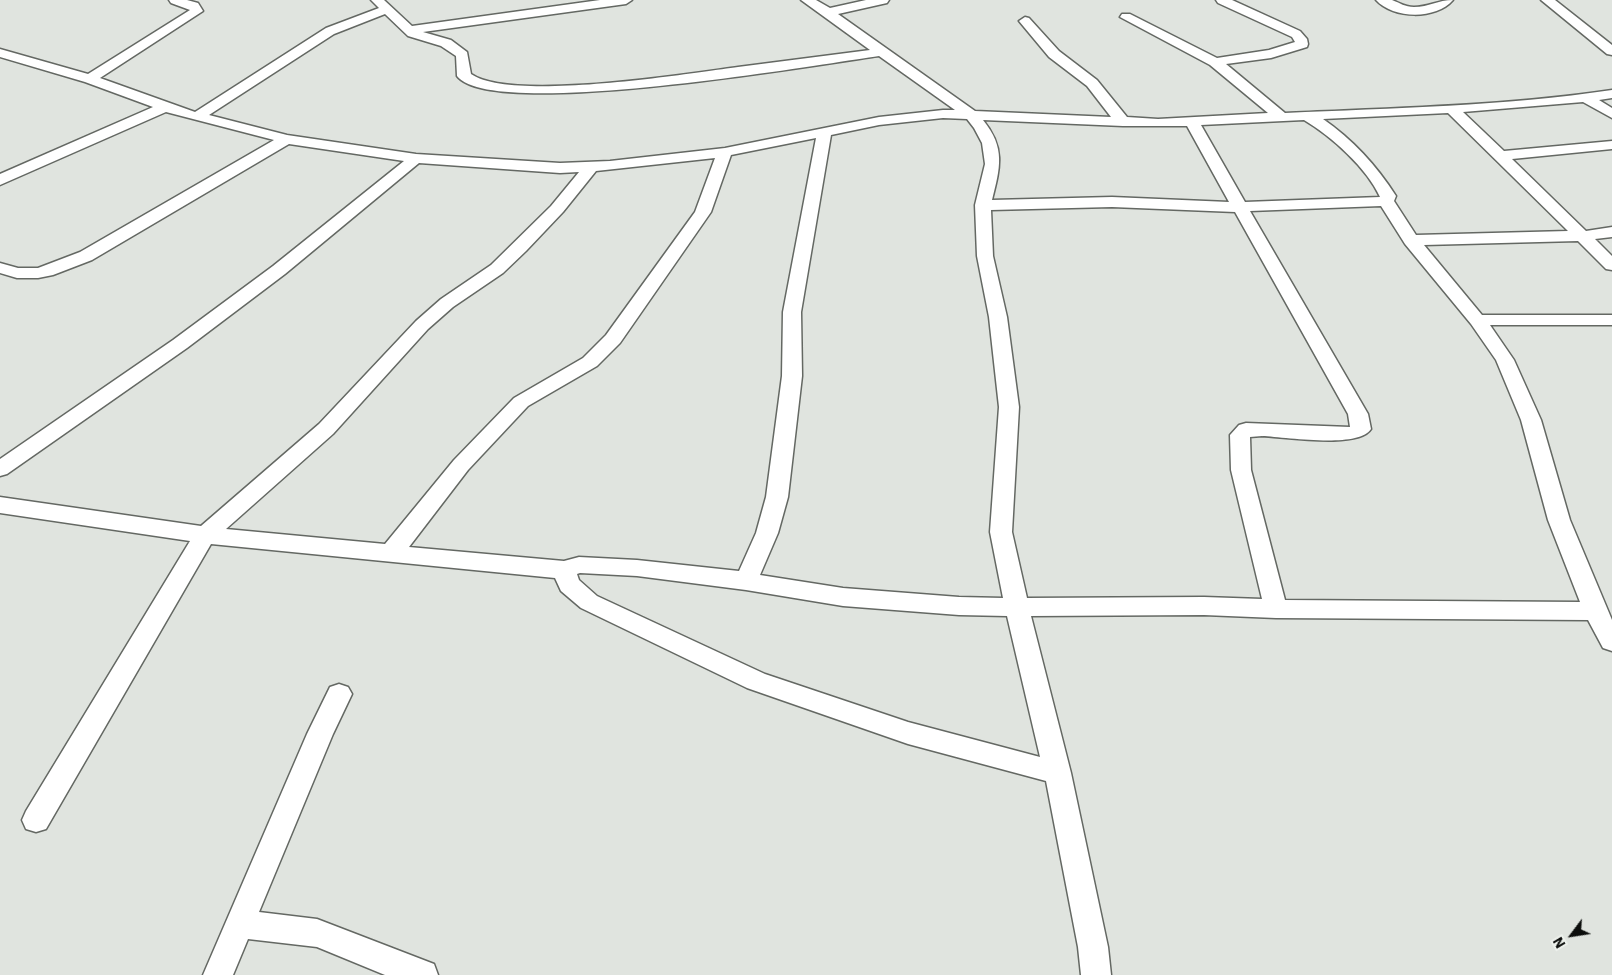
<!DOCTYPE html>
<style>
body{margin:0}
#map{position:relative;width:1612px;height:975px;overflow:hidden;background:#e0e4df;font-family:"IBM Plex Sans",sans-serif}
canvas{display:block}
.north{position:absolute;left:1547px;top:910px;width:50px;height:50px;-webkit-text-stroke:4px #edf1ec;paint-order:stroke;rotate:239deg;font-size:14px;font-weight:700;line-height:20px;text-align:center;color:#0c0e0c}
.north::after{content:'';display:block;margin:auto;width:18px;height:22px;background:#0c0e0c;clip-path:polygon(50% 0,100% 100%,50% 72%,0 100%)}
</style>
<div id="map">
<canvas width="1612" height="975"></canvas>
<div class="north">N</div>
</div>
<script>
const ctx = document.querySelector('canvas').getContext('2d');
ctx.lineJoin = 'round';
function stroke(path, color, width, dash) {
  ctx.strokeStyle = color;
  ctx.lineWidth = width;
  ctx.lineCap = dash ? 'butt' : 'round';
  ctx.setLineDash(dash || []);
  ctx.stroke(path);
}
function fill(path, color) {
  ctx.fillStyle = color;
  ctx.fill(path, 'evenodd');
}
const minor = new Path2D(`
 M169 0H187L198 3 203 11 100 78 195 112 326 28 379 8 371 0H384L412 26 600 0H632L626 4 423 32 451 40 467 52 471 74C511 102 685 74 738 67 782 61 826 56 870 50L801 0H816L830 8 866 0H889L887 3 838 14 975 111 1111 117 1087 86 1049 57 1019 21 1025 17 1029 18 1059 51 1097 80 1127 117 1158 119 1268 113 1210 65 1120 17 1122 14H1130L1217 58 1269 50 1295 42 1292 37 1218 3 1216 0H1232L1300 31 1307 39 1308 44 1307 47 1271 58 1226 64 1285 113C1393 108 1504 106 1612 90V98L1599 100 1612 108V118L1583 102 1463 112 1504 151 1612 141V149L1512 159 1586 231 1612 227V237L1595 239 1612 256V270L1606 269 1578 241 1424 245 1482 315H1612V325H1490L1514 360 1541 420 1570 520 1612 620V651L1603 648 1588 620 1276 618 1204 615 1031 616 1071 773 1108 947 1111 975H1081L1078 947 1046 781 908 744 747 688 581 608 561 591 555 578 211 544 46 829 36 832 26 829 22 820 26 811 190 541 0 513V497L201 526 319 424 416 321 441 299 491 265 551 206 579 172 560 173 419 163 285 274 187 348 7 474 0 476V459L173 340 273 266 404 161 289 144 92 260 53 275 38 278H17L0 273V263L18 268H38L80 252 274 140 166 112 0 185V174L153 107 85 82 0 57V49L88 74 190 10 171 3ZM385 14 408 36 441 46 456 56 457 76C491 121 816 65 879 56L955 110H943L879 117 725 148 610 161 560 163 416 154 287 135 209 115 334 34ZM1448 113 1568 231 1416 235 1394 201 1396 196C1377 166 1352 139 1323 119ZM943 118 967 119 974 128 982 143 985 164 975 205 977 256 989 317 999 407 990 532 1003 598 959 597 843 588 760 575 778 533 788 497 802 376 801 312 831 135 879 125ZM983 120 1123 126H1187L1229 202 1112 197 992 200C1000 168 1006 148 983 120ZM1304 120C1331 136 1367 168 1380 197L1245 202 1201 125ZM816 138 783 312 782 376 766 497 756 533 739 571 637 560 579 557 564 561 409 547 468 470 528 406 597 366 620 343 711 212 731 155ZM715 158 695 212 606 335 583 358 514 398 454 460 385 544 226 529 333 434 428 329 453 307 503 273 526 251 563 212 596 171ZM1381 206 1405 244 1471 324 1496 360 1521 420 1548 520 1580 602 1285 600 1251 470 1250 437 1262 436C1285 437 1359 449 1371 429L1368 414 1250 211ZM1112 207 1235 212 1348 414 1350 427 1246 423 1239 425 1230 435 1231 470 1262 599 1204 597 1027 598 1012 532 1019 407 1007 317 993 256 991 210ZM580 573 637 576 746 590 843 606 959 615 1007 616 1040 757 908 722 765 674 597 596 579 580 577 574Z
 M1376 0C1381 0 1387 0 1392 0 1400 3 1405 7 1414 7 1429 7 1438 0 1453 0 1436 20 1393 19 1376 0Z
 M1541 0H1555L1612 45V55L1607 54Z
 M339 684 348 687 352 694 333 734 259 912 317 919 434 964 438 975H385L317 947 248 939 233 975H203L307 734 330 687Z`);
stroke(minor, '#646863', 3);
fill(minor, '#fff');
</script>
